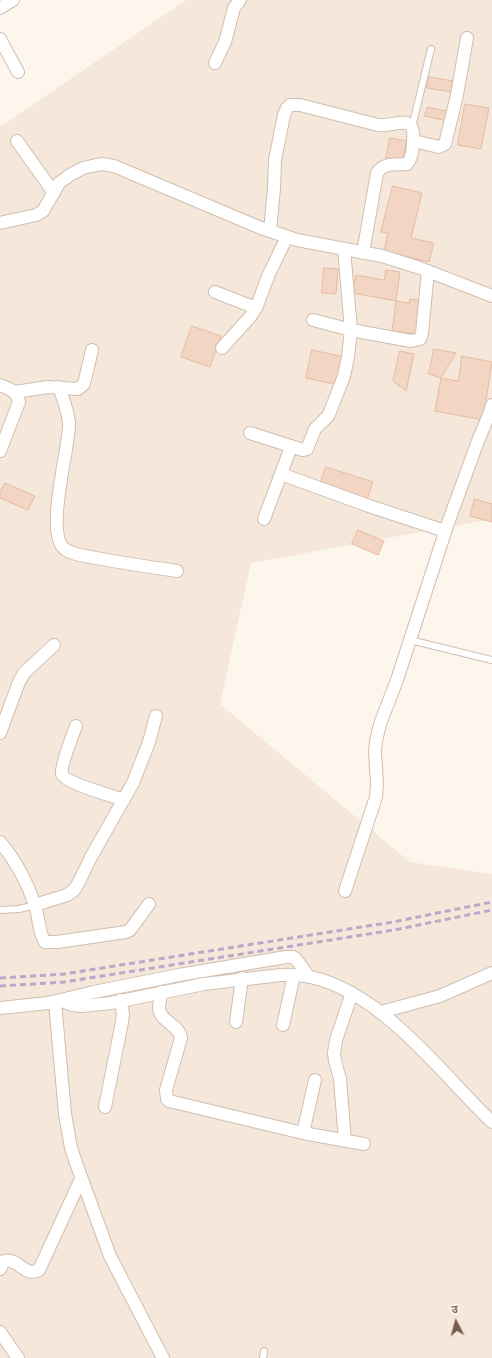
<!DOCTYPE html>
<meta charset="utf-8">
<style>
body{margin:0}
#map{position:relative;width:492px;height:1358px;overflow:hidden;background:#fdf6ec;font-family:"Roboto Condensed","Noto Sans Devanagari",sans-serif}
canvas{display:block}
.north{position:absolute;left:436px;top:1302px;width:40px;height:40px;-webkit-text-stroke:3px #fffaf3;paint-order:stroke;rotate:354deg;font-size:11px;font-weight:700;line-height:16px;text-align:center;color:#7a5c4d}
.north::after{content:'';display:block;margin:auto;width:14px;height:18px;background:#7a5c4d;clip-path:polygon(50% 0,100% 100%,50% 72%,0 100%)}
</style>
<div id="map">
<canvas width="492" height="1358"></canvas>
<div class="north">उ</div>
</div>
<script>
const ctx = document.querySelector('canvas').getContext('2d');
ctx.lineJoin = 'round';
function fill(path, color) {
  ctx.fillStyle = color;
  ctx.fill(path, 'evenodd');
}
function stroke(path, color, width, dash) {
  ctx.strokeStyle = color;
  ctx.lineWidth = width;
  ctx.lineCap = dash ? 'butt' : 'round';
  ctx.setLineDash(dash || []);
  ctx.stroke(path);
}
fill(new Path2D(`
 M186 0H492V519L251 563 220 704 410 862 492 874V1358H0V127Z`), '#f5e8da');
const building = new Path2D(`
 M429 77 453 81 451 92 427 88Z
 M465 104 489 108 481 149 458 145Z
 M428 107 449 112 447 121 425 116Z
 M390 138 407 141 402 162 386 158Z
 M393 186 422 193 411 238 434 243 429 262 384 251 388 233 381 232Z
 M324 268 338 269 336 294 322 293Z
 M386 270 400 272 396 301 352 293 356 275 384 280Z
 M410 299 422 301 418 334 392 331 396 301 409 303Z
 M192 326 221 336 210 367 181 357Z
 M434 349 456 353 441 378 429 374Z
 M312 350 345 357 338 385 306 378Z
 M400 351 414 354 406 391 393 381Z
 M462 356 492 362 483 420 435 411 441 378 458 381Z
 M326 467 373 482 367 500 320 484Z
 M5 483 35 496 28 510 0 498V493Z
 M475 499 492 504V522L470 516Z
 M358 530 384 541 378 555 352 544Z`);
fill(building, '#f3d5c3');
stroke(building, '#e6bba3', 1);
const lane = new Path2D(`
 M412 127 431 49
 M410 640 492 660
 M0 910 19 909 35 905
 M263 1358 264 1351`);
const street = new Path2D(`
 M0 8 13 0
 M0 39 18 72
 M215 63 225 42 234 8 240 0
 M17 141 54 193
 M414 141 439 147 445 144 457 95 467 38
 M0 223 36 215 43 211 59 183 70 175 83 168 101 164 114 166 261 228 297 240 382 256 417 267 492 296
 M270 231 274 188 275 160 284 115 287 108 290 105H300L378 125C396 127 416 111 413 142 413 150 412 158 407 164 396 165 384 162 377 173L363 253
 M215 292 256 308
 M313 320 351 330 411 341 420 339 422 333 428 271
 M222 348 250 317 256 308 269 274 287 237
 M0 385C10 389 17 391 19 402L0 451
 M59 387C63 399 68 410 69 423 70 448 43 536 66 550 74 555 86 556 96 558 123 563 150 567 177 571
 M15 392 48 387 78 389 84 384 92 350
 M250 433 303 450 307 449 315 429 328 416 330 412 344 376 348 357 351 330 344 249
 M281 474 369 506 445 531
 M264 519 291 447
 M76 726C73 734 60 767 62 774 65 783 113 796 124 800
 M0 733 19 682 24 673 54 645
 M0 842C15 859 28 884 35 905 39 916 38 932 45 942H57L126 932 130 930 149 904
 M345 891 376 797 377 784 375 752 376 741 380 724 397 680 448 523 478 441 490 412 492 405
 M35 905 67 895 74 890 79 882 91 857 133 783 149 742 156 716
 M161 992C161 997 159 1003 159 1008 160 1022 179 1024 181 1038L166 1090 167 1099 169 1101 303 1133 364 1144
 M62 1001 72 1005 82 1006 111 1003 204 984 281 975C365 968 437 1070 492 1122
 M55 1002 65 1114 71 1148 76 1163 110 1256 163 1358
 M0 1008 48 1003 94 992 179 975 286 957H293L296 959 309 977
 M381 1012 440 996 492 973
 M236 1022 242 978
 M283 1025 294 975
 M105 1107 122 1022 123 1013 120 1000
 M303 1133 315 1080
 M345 1141 340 1079 335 1061 334 1053 336 1040 352 993
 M0 1269 4 1261C18 1257 25 1278 39 1270L81 1179
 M0 1332 18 1358`);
stroke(lane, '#d1beb0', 8);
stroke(street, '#d1beb0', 14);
stroke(lane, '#fff', 6);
stroke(street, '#fff', 12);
stroke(new Path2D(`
 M0 978 64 974 393 922 492 902
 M0 986 64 982 394 930 492 910`), '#b9a8c9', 3, [6, 4]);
</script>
